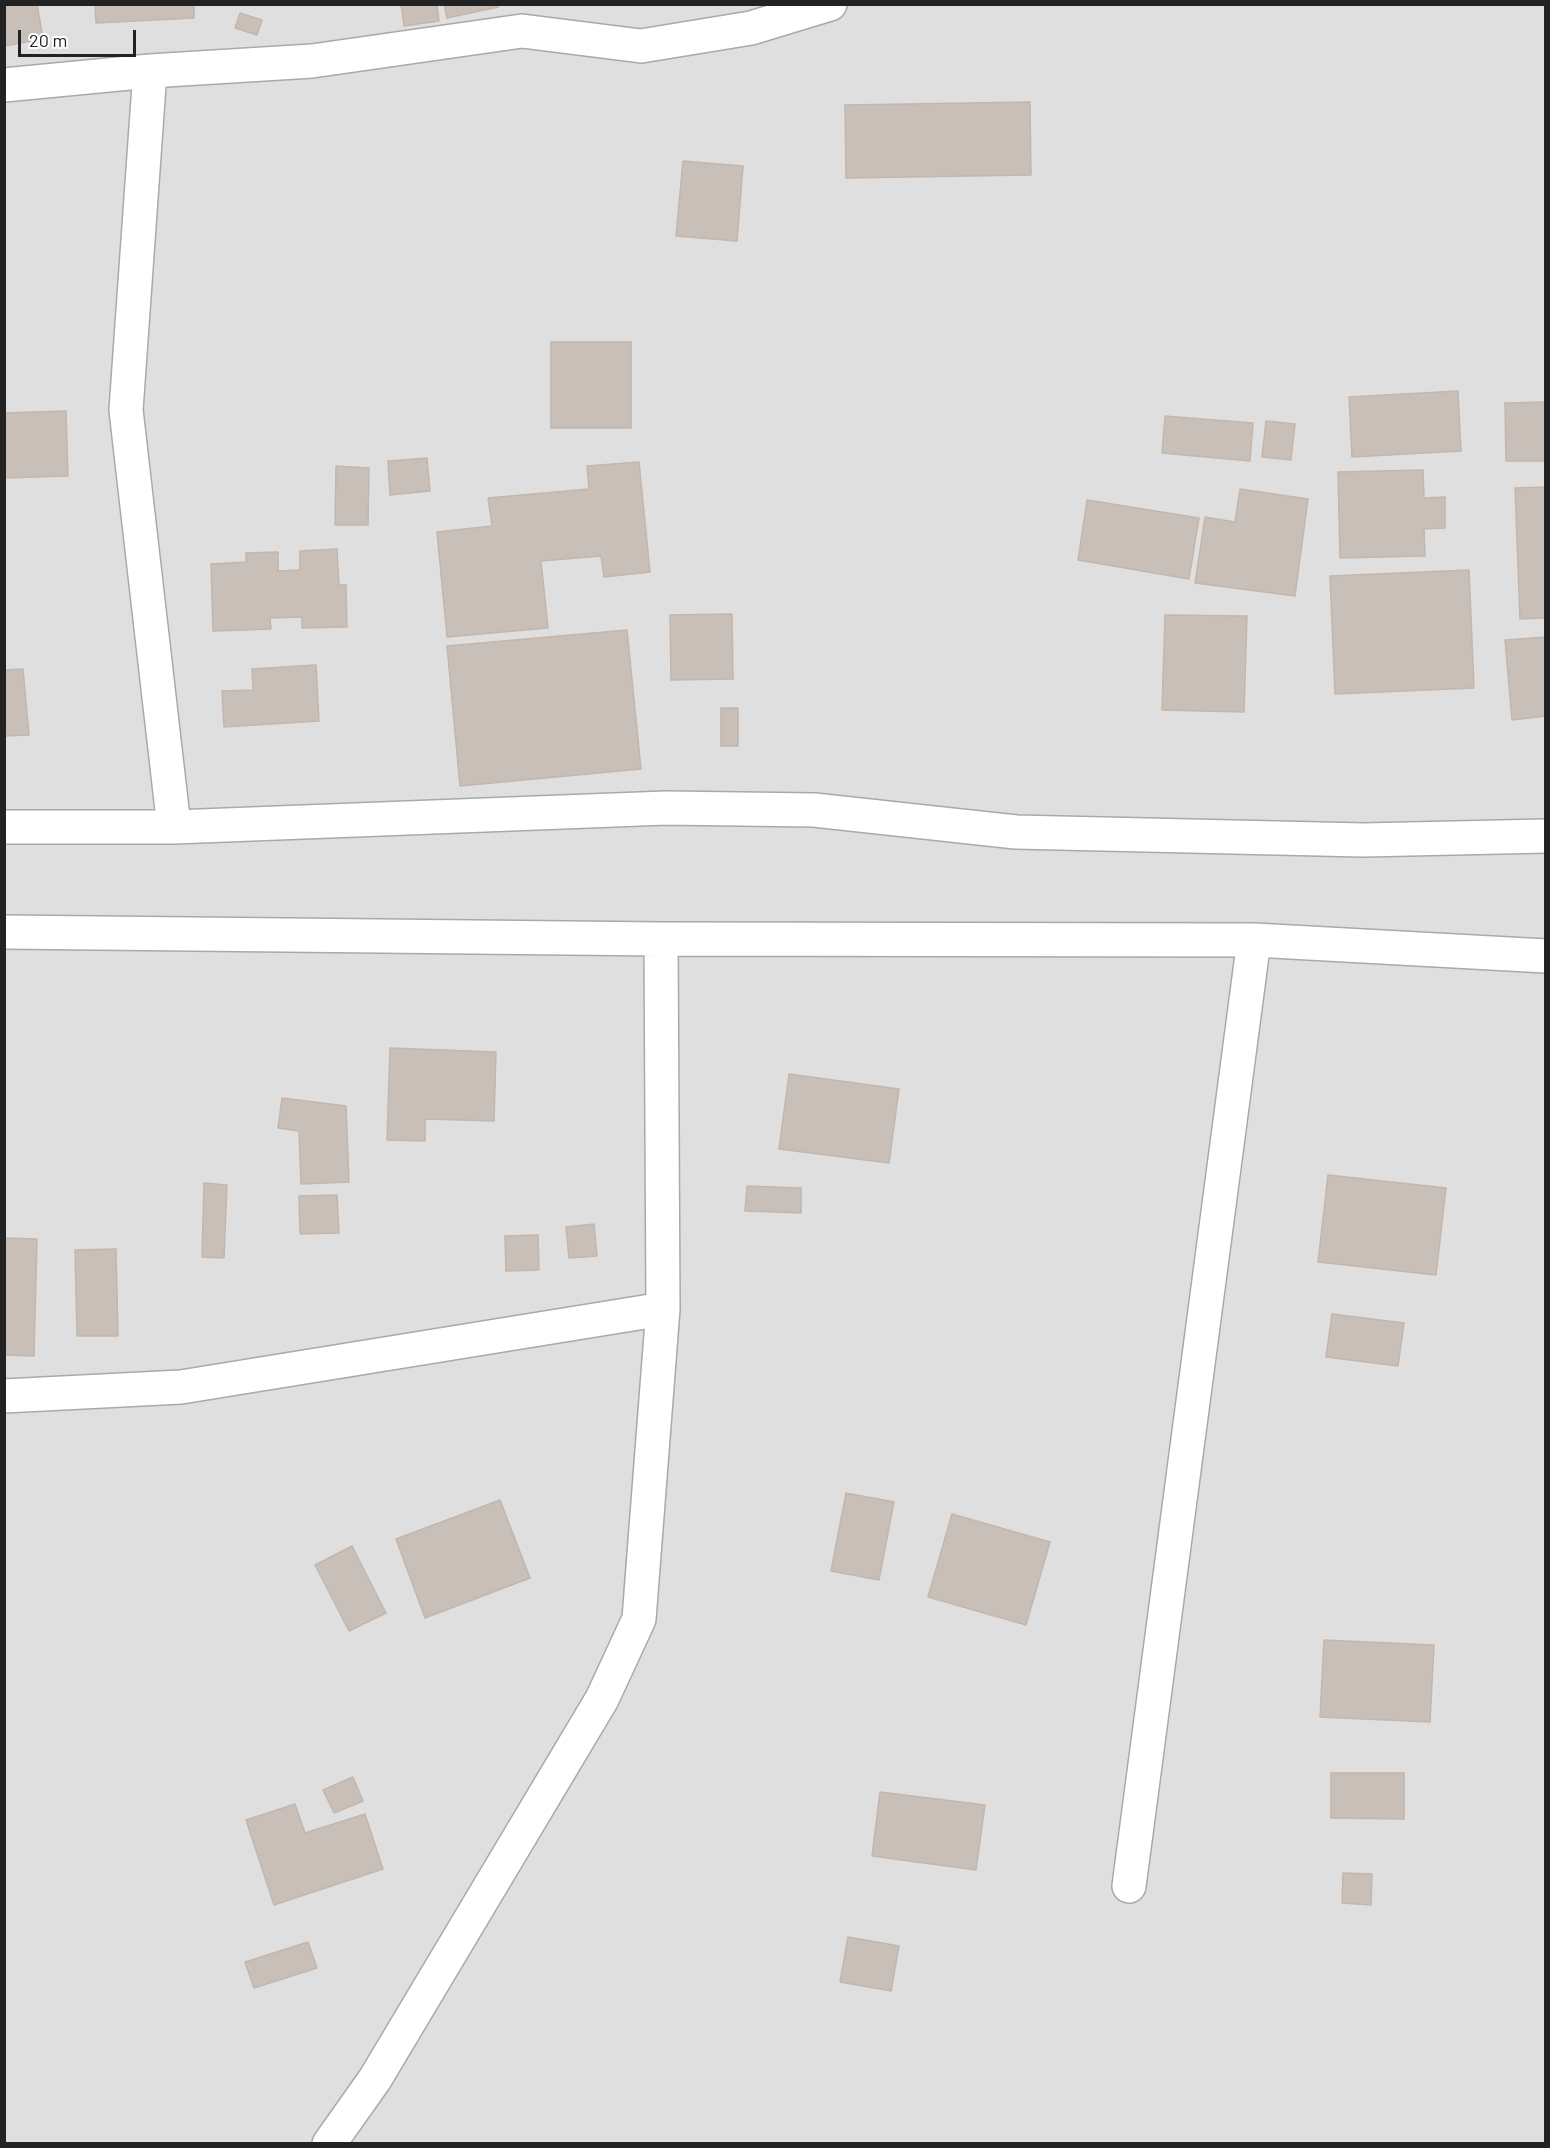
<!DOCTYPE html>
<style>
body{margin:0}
#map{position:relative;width:1550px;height:2148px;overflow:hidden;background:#f2efe9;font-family:Barlow,sans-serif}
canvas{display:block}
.frame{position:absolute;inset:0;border:6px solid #222;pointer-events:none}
.scale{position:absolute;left:18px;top:30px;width:118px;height:27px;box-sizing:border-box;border:3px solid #222;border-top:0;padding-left:8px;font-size:18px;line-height:21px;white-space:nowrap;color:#222;-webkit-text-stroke:4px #fff;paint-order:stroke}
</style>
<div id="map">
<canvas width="1550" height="2148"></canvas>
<div class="frame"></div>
<div class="scale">20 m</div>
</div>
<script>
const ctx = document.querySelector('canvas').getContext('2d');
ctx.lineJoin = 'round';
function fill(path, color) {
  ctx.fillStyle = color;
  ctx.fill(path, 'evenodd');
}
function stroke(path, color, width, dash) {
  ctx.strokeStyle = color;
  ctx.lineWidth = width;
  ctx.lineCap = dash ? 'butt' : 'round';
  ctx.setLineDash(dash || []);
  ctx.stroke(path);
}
fill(new Path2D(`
 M5 5H1545V2143L5 2144Z`), '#e0dfdf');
const building = new Path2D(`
 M4 4H37L43 39 4 46Z
 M95 4H194V18L96 23Z
 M401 4H437L439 21 404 26Z
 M444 4H498V7L447 18Z
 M240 13 262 20 257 35 235 28Z
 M1030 102 1031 175 846 178 845 105Z
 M683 161 743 166 737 241 676 236Z
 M551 342H631V428H551Z
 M1458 391 1461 451 1352 457 1349 397Z
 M1546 402V461H1506L1505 403Z
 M66 411 68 476 4 478V413Z
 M1165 416 1253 423 1250 461 1162 453Z
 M1266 421 1295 424 1291 460 1262 457Z
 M427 458 430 491 390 495 388 461Z
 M639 462 650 572 604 577 601 556 541 561 548 628 447 637 437 532 492 526 488 498 589 489 587 466Z
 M336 466 369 468 368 525H335Z
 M1423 470 1424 498 1445 497V528L1424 529 1425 556 1340 558 1338 472Z
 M1546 487V618L1520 619 1515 488Z
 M1240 489 1308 499 1295 596 1195 583 1205 517 1235 522Z
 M1087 500 1199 518 1189 579 1078 560Z
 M337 549 339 585H346L347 627 302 628V617L270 618 271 629 213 631 211 564 246 562V553L278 552V571L300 570V551Z
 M1469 570 1474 688 1335 694 1330 576Z
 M732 614 733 679 671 680 670 615Z
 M1165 615 1247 616 1244 712 1162 710Z
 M627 630 641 769 460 786 447 646Z
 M1546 637V716L1512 720 1505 640Z
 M316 665 319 721 224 727 222 691 253 690 252 669Z
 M23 669 29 735 4 736V670Z
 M721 708H738V746H721Z
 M390 1048 496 1052 494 1121 425 1119V1141L387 1140Z
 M789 1074 899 1089 889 1163 779 1149Z
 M282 1098 346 1106 349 1182 301 1184 299 1131 278 1128Z
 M1328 1175 1446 1188 1436 1275 1318 1262Z
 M204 1183 227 1185 224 1258 202 1257Z
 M747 1186 801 1188V1213L745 1211Z
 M337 1195 339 1233 300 1234 299 1196Z
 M594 1224 597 1256 569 1258 566 1227Z
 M538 1235 539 1270 506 1271 505 1236Z
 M4 1238 37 1239 34 1356 4 1355Z
 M116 1249 118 1336H77L75 1250Z
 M1332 1314 1404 1323 1398 1366 1326 1357Z
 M846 1493 894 1502 879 1580 831 1571Z
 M500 1500 530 1578 425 1618 396 1539Z
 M952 1514 1050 1542 1026 1625 928 1597Z
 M352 1546 386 1613 349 1631 315 1565Z
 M1324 1640 1434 1645 1430 1722 1320 1717Z
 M1331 1773H1404V1819L1331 1818Z
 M353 1777 363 1801 334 1813 323 1790Z
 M880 1792 985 1805 976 1870 872 1856Z
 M295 1804 305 1833 365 1814 383 1869 274 1905 246 1820Z
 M1343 1873 1372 1874 1371 1905 1342 1903Z
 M848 1937 899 1946 891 1991 840 1982Z
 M308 1942 317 1968 254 1988 245 1962Z`);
fill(building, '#c7bfb8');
stroke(building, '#c4b6ab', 1.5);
const minor = new Path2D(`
 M150 71 126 410 174 827
 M4 85 150 71 312 61 522 31 641 46 751 28 830 4
 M4 827H174L666 808 814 810 1016 832 1363 840 1546 836
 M4 932 661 939 1254 940 1546 956
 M4 1396 181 1387 663 1309
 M1129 1886 1254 940
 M329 2144 375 2079 602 1699 639 1619 663 1309 661 939`);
stroke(minor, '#a9a9a9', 36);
stroke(minor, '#fff', 33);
</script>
